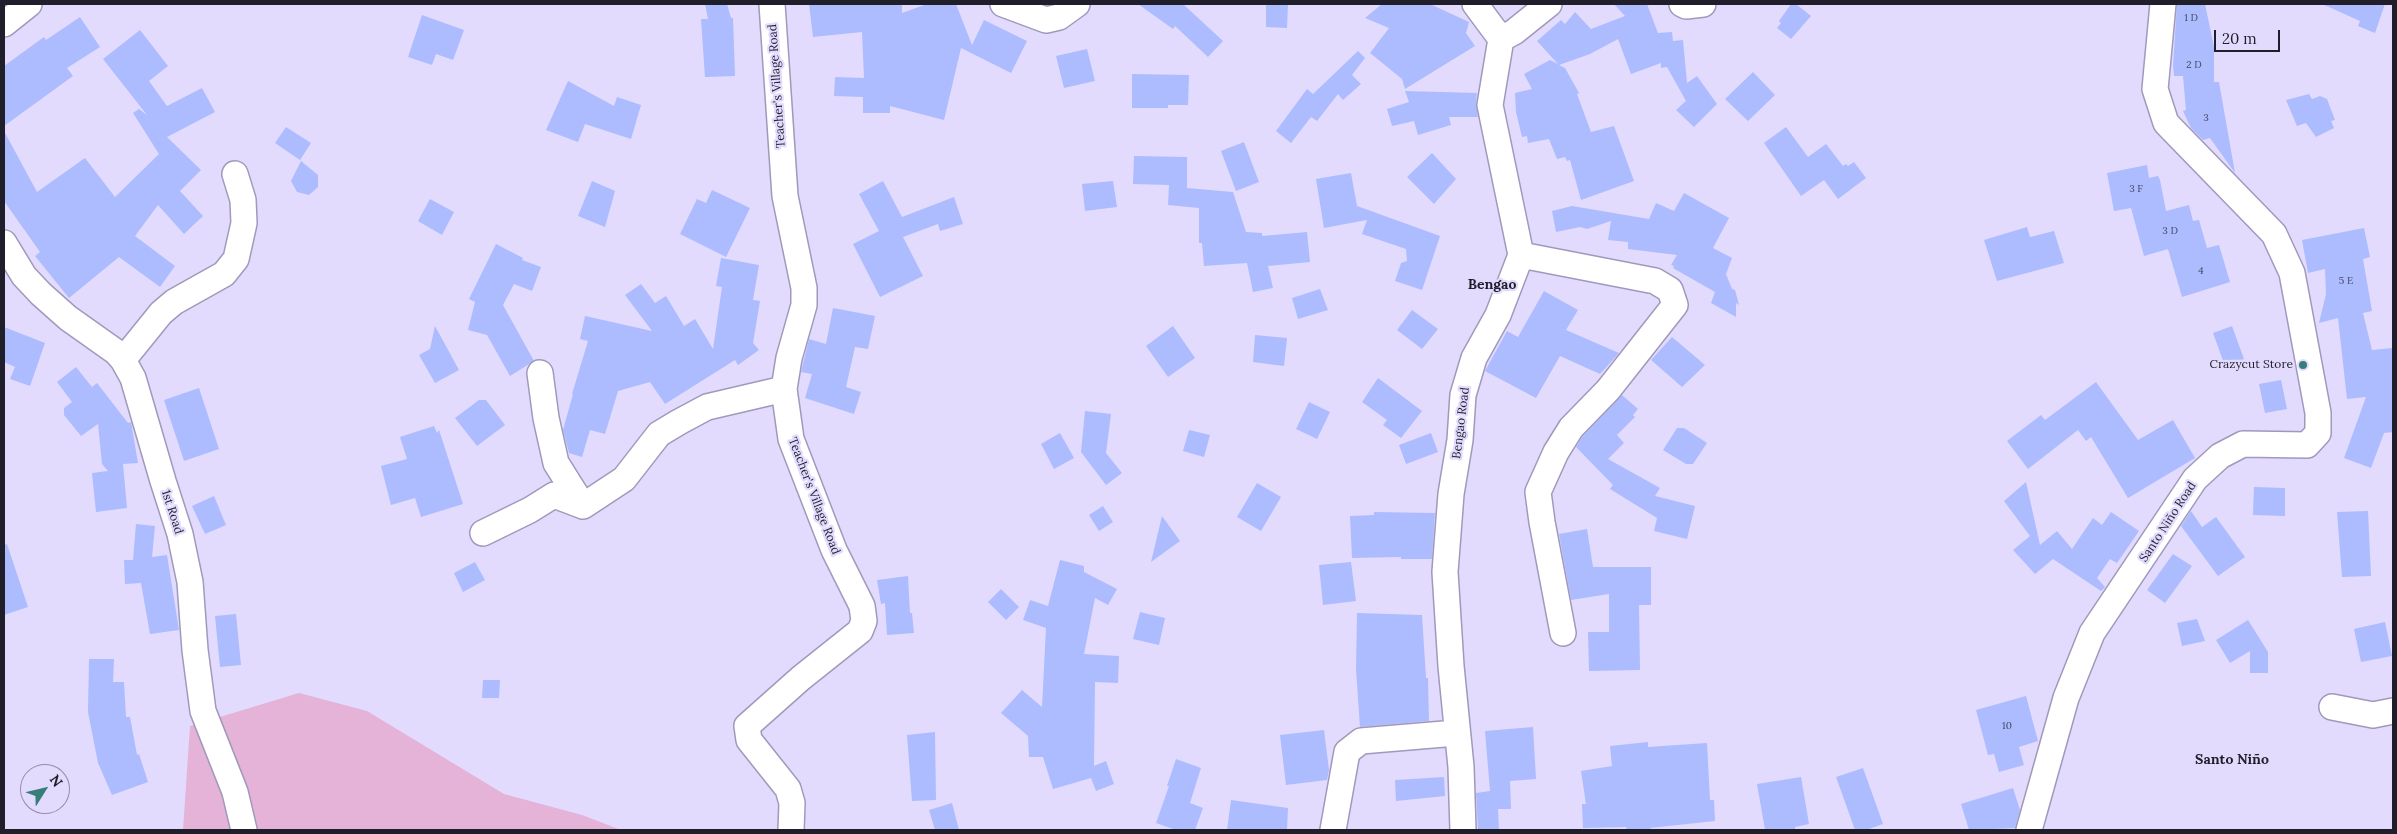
<!DOCTYPE html>
<meta charset="utf-8">
<style>
body{margin:0}
#map{position:relative;width:2397px;height:834px;overflow:hidden;background:#e2dbfe;font-family:Lora,serif}
canvas{display:block}
.frame{position:absolute;inset:0;border:5px solid #201e2b;pointer-events:none}
.north{position:absolute;left:20px;top:764px;width:50px;height:50px;box-sizing:border-box;background:#e2dbfe;border:1px solid #948faa;border-radius:50%;rotate:54deg;font-size:14px;font-weight:700;line-height:20px;text-align:center;color:#201e2b}
.north::after{content:'';display:block;margin:auto;width:18px;height:22px;background:#367e7a;clip-path:polygon(50% 0,100% 100%,50% 72%,0 100%)}
.scale{position:absolute;left:2214px;top:30px;width:66px;height:22px;box-sizing:border-box;border:2px solid #201e2b;border-top:0;padding-left:6px;font-size:15px;line-height:18px;white-space:nowrap;color:#201e2b;-webkit-text-stroke:4px #e2dbfe;paint-order:stroke}
</style>
<div id="map">
<canvas width="2397" height="834"></canvas>
<div class="frame"></div>
<div class="north">N</div>
<div class="scale">20 m</div>
</div>
<script>
const ctx = document.querySelector('canvas').getContext('2d');
ctx.lineJoin = 'round';
function fill(path, color) {
  ctx.fillStyle = color;
  ctx.fill(path, 'evenodd');
}
function stroke(path, color, width, dash) {
  ctx.strokeStyle = color;
  ctx.lineWidth = width;
  ctx.lineCap = dash ? 'butt' : 'round';
  ctx.setLineDash(dash || []);
  ctx.stroke(path);
}
function label(font, color, halo, rows, align = 'center') {
  ctx.font = font + ' Lora,serif';
  ctx.lineWidth = 4.5;
  ctx.setLineDash([]);
  ctx.textBaseline = 'middle';
  ctx.strokeStyle = halo;
  ctx.fillStyle = color;
  for (const [text, x, y, turn = 0] of rows) {
    ctx.save();
    ctx.translate(x, y);
    ctx.rotate((+turn || 0) * Math.PI / 180);
    ctx.textAlign = isNaN(turn) ? turn : align;
    if (halo) ctx.strokeText(text, 0, 0);
    ctx.fillText(text, 0, 0);
    ctx.restore();
  }
}
fill(new Path2D(`
 M299 693 367 711 504 794 582 815 621 830H183L190 726Z`), '#e5b2d8');
fill(new Path2D(`
 M705 4H727L731 18H733L735 76 705 77 701 19H708Z
 M809 4H902V13L927 4H956L972 45 984 20 1027 41 1011 73 961 48 944 120 890 106V113H863V97L834 96 835 77 864 78 862 32 813 37Z
 M1138 4H1183L1223 41 1208 57 1175 26 1173 29Z
 M1266 4H1288L1287 28 1266 27Z
 M1382 4H1430L1469 22 1466 33 1475 46 1405 89 1402 79 1370 53 1389 28 1365 18Z
 M1614 4H1647L1658 33 1672 32 1673 41 1683 40 1687 83 1697 76 1717 104 1694 127 1676 110 1686 101 1667 67 1661 68V63L1631 74 1618 39 1590 54 1559 65 1565 68 1579 93 1577 94 1591 132 1614 126 1634 181 1581 200 1570 160 1567 161 1565 157 1557 159 1549 139 1528 143 1527 136 1522 137 1516 112 1515 93 1532 89 1524 74 1550 60 1558 64 1537 41 1561 20 1565 24 1575 12 1591 29 1625 16Z
 M1791 4H1796L1811 16 1791 39 1777 28 1781 23 1779 21Z
 M2177 4H2205L2214 47V82H2219L2235 173 2210 138 2203 140 2191 128 2183 111 2186 110 2183 76H2174L2173 66Z
 M2322 4H2385L2375 33 2358 26 2360 21Z
 M422 15 464 30 453 60 436 54 432 65 408 57Z
 M80 17 100 47 67 68 73 76 4 126V66L44 37 46 40Z
 M140 30 168 66 149 81 167 106 202 88 215 112 167 137 201 170 180 191 203 216 184 234 158 205 135 236 175 266 160 287 119 257 69 298 35 256 40 252 4 201V131L37 192 85 158 115 197 159 154 133 113 139 109 147 115 103 59Z
 M1087 49 1095 81 1064 88 1056 56Z
 M1358 51 1365 58 1352 75 1361 84 1343 100 1338 94 1317 121 1311 117 1291 143 1276 131 1307 89 1313 94Z
 M1753 72 1775 95 1748 121 1725 99Z
 M1132 74 1189 75 1188 105H1168V108H1132Z
 M568 81 614 106 617 97 641 105 631 139 585 124 578 142 546 130Z
 M1405 91 1477 93 1476 103 1478 117H1449L1451 125 1418 135 1414 121 1392 126 1387 109 1409 102Z
 M2309 94 2312 99 2320 96 2327 99 2335 120 2331 121 2334 128 2316 137 2306 123 2297 126 2286 100Z
 M286 127 311 143 300 160 275 143Z
 M1786 127 1808 157 1826 144 1843 166 1846 164 1848 166 1854 162 1866 178 1838 199 1824 180 1801 196 1764 143Z
 M1244 142 1259 182 1236 191 1221 151Z
 M1432 153 1456 179 1434 204 1407 177Z
 M1134 156 1187 157V188L1233 192 1246 232 1262 233V236L1307 232 1310 262 1268 266 1273 288 1253 292 1247 263 1204 266 1202 243H1199V208L1168 205 1169 185 1133 184Z
 M301 161 318 175V187L309 195 297 192 291 181Z
 M2147 165 2149 178 2158 176 2160 180 2166 211 2189 205 2193 221 2199 220 2207 248 2219 245 2230 282 2182 297 2168 249 2144 256 2131 208 2114 211 2107 173Z
 M1351 173 1357 206 1440 236 1422 290 1395 281 1401 263 1407 261 1406 249 1362 234 1367 220 1324 228 1316 179Z
 M592 181 615 191 605 227 578 216Z
 M883 181 902 217 954 197 963 224 940 231 938 224 903 237 923 276 880 297 853 244 879 231 859 194Z
 M1113 181 1117 207 1085 211 1082 184Z
 M712 190 750 208 726 257 680 234 697 199 706 203Z
 M1684 193 1729 218 1713 248 1732 258 1726 274 1732 289 1735 290 1739 305 1736 303V317L1711 303 1715 292 1673 268 1674 266 1671 265 1677 255 1628 249V242L1608 240 1611 221 1587 229 1580 227 1556 232 1552 211 1572 206 1649 219 1656 203 1674 211Z
 M430 199 454 212 442 235 418 221Z
 M2027 227 2030 237 2054 231 2064 263 1997 281 1984 240Z
 M2364 228 2370 257 2363 259 2372 311 2363 313 2372 350 2393 348V432L2384 433 2371 468 2344 458 2366 397 2347 399 2338 318 2319 323 2326 294 2325 269 2308 273 2302 240Z
 M496 244 523 258 522 260 541 267 532 291 514 284 503 305 534 361 510 376 487 335 468 330 475 302 469 299Z
 M721 258 759 265 753 300 760 301 753 343 759 350 738 365 735 360 665 404 650 382 618 391 605 434 590 430 582 457 569 453 563 430 573 394H572L588 341 580 339 585 316 652 331 625 295 641 284 655 303 666 296 684 326 695 319 713 349 722 287 716 286Z
 M1320 289 1328 310 1298 319 1292 298Z
 M1544 291 1578 310 1566 330 1619 353 1600 374 1560 356 1536 398 1485 371 1507 331 1518 337Z
 M833 308 875 316 868 349 855 347 846 387 861 392 854 414 805 398 812 374 801 372 809 339 826 344Z
 M1412 310 1438 329 1422 349 1397 330Z
 M435 326 459 370 435 383 419 355 430 349Z
 M1173 326 1195 358 1168 377 1146 346Z
 M2232 326 2244 359 2225 366 2213 333Z
 M4 327 45 343 30 386 10 379 15 367 4 362Z
 M1255 335 1287 338 1284 366 1253 362Z
 M1672 337 1705 365 1682 387 1651 360Z
 M76 367 92 387 97 383 128 423 131 422 138 463 123 464 127 508 96 512 92 473 108 471 102 464 98 424 81 436 64 415V408L72 402 57 382Z
 M1378 378 1422 411 1401 438 1383 425 1387 420 1362 402Z
 M2281 380 2287 409 2265 413 2259 384Z
 M2096 382 2138 440 2173 420 2195 458 2128 498 2091 437 2086 441 2078 430 2028 469 2007 441 2041 415 2045 420Z
 M199 388 219 449 184 461 164 400Z
 M1622 395 1638 409 1633 415 1635 417 1617 435 1624 443 1608 459 1660 488 1655 496 1695 506 1687 539 1654 531 1657 518 1610 489 1613 485 1576 447 1582 437Z
 M479 400H486L505 425 477 446 455 418Z
 M1309 402 1330 412 1317 439 1296 429Z
 M1085 411 1111 414 1106 453 1122 473 1106 485 1081 452Z
 M434 426 437 433 439 430 463 504 421 517 415 498 391 505 381 466 407 459 400 437Z
 M1677 428H1684L1707 443 1693 464H1686L1663 450Z
 M1189 430 1210 435 1204 457 1183 451Z
 M1060 433 1074 458 1054 469 1041 444Z
 M1431 433 1438 452 1406 464 1399 445Z
 M2026 482 2040 545 2057 531 2072 549 2093 518 2102 525 2111 512 2139 531 2117 563 2110 559 2097 578 2105 587 2101 591 2053 559 2035 574 2013 550 2030 536 2004 501Z
 M1257 483 1281 497 1261 531 1237 517Z
 M2254 487 2285 488V516L2253 515Z
 M214 496 226 525 205 534 192 506Z
 M1103 506 1113 522 1099 531 1089 515Z
 M2191 511 2202 527 2216 517 2245 557 2218 576 2181 526Z
 M2368 511 2371 576 2342 577 2337 512Z
 M1374 512 1435 513 1432 559H1401V557L1352 558 1350 516 1374 515Z
 M1162 516 1180 541 1151 562Z
 M136 524 155 526 152 557 167 555 179 630 150 634 141 583 125 584 124 560H133Z
 M1587 529 1593 567H1651V605H1639L1640 670 1589 671 1588 632H1609V594L1571 600 1559 534Z
 M7 544 28 607 4 615V545Z
 M2173 554 2192 566 2165 603 2147 590Z
 M1060 560 1084 566V572L1117 589 1108 605 1095 598 1084 654 1119 656 1118 683 1095 682 1094 766 1106 761 1114 784 1096 791 1091 778 1053 789 1043 757H1029L1028 736 1001 713 1022 690 1042 707 1046 628 1023 620 1030 600 1048 606Z
 M475 562 485 580 463 592 454 573Z
 M1351 562 1356 601 1323 605 1319 565Z
 M908 576 910 613H912L914 633 887 635 885 603 881 604 877 580Z
 M1001 589 1019 607 1006 620 988 602Z
 M1140 612 1165 618 1159 645 1133 639Z
 M1357 613 1422 615 1426 678H1428L1429 721 1360 727 1356 669Z
 M236 614 241 665 220 667 215 616Z
 M2197 619 2205 641 2182 646 2177 623Z
 M2248 620 2268 652V673H2250V651L2230 663 2216 640Z
 M2385 622 2392 656 2361 662 2354 629Z
 M89 659H114L113 682H124L126 717H130L137 755 139 754 148 782 112 795 98 763 88 712Z
 M483 680H500L499 698H482Z
 M2026 696 2038 741 2019 747 2024 765 1999 772 1994 754 1988 755 1976 710Z
 M1533 727 1536 779 1510 781 1511 809H1498L1499 830H1478L1476 793 1490 791 1485 731Z
 M1324 730 1329 770 1327 780 1286 785 1280 735Z
 M935 732 936 800 912 801 907 735Z
 M1648 742V747L1707 743 1710 800H1714L1715 821 1650 828 1651 830H1627L1626 827 1583 828 1582 804H1586L1581 771 1612 766 1610 746Z
 M1176 759 1201 768 1190 803 1203 808 1195 830H1176L1156 823 1169 786H1167Z
 M1863 768 1883 824 1866 830H1855L1836 777Z
 M1444 777 1445 796 1396 801 1395 780Z
 M1801 777 1809 824 1795 827V830H1765L1757 784Z
 M2013 788 2020 810 2015 828 1969 830 1961 804Z
 M1231 800 1288 808 1287 830H1227Z
 M952 803 959 830H935L929 810Z`), '#acbcfe');
const minor = new Path2D(`
 M772 4 785 196 804 288V305L789 358 784 389 791 439 834 550 862 606 864 621 860 631 801 678 747 726 749 740 788 789 792 803 791 830
 M1003 4 1046 20 1059 17 1077 4
 M1475 4 1501 39
 M1682 4 1686 6 1703 4
 M4 24 29 4
 M4 243 24 276 41 294 68 318 116 352 123 360 133 378 163 481 180 534 190 582 195 650 203 711 235 792 244 830
 M1521 255 1655 281 1670 290 1675 305 1608 390 1571 428 1556 452 1538 492 1542 522 1563 633
 M123 360 161 313 174 302 224 274 236 259 244 223 243 200 235 174
 M540 373 546 418 556 463 583 506
 M483 533 530 510 554 495 583 506 624 479 659 434 679 422 707 407 784 389
 M2332 707 2373 715 2393 711
 M1333 830 1347 752 1361 741 1456 733
 M1463 830 1461 767 1451 666 1445 572 1451 494 1460 440 1463 395 1474 358 1498 315 1521 255 1490 105 1501 39 1514 32 1549 4
 M2029 830 2066 698 2092 633 2195 479 2220 456 2243 444 2307 445 2318 433V413L2292 273 2274 234 2166 123 2155 89 2163 4`);
stroke(minor, '#a099bb', 28);
stroke(minor, '#fff', 25);
for (const [x, y, r, color] of [
 [2303,365,5,"#367e7a"]
]) {
  const dot = new Path2D();
  dot.arc(x, y, r, 0, 2 * Math.PI);
  ctx.fillStyle = color;
  ctx.fill(dot);
  stroke(dot, '#e2dbfe', 2);
}
label('10px', '#434660', null, [
 ["1 D",2191,18],
 ["2 D",2194,65],
 ["3",2206,118],
 ["3 F",2136,189],
 ["3 D",2170,231],
 ["4",2201,271],
 ["5 E",2346,281],
 ["10",2007,726]
]);
label('12px', '#201e2b', '#e2dbfe', [
 ["Teacher's Village Road",777,86,-94],
 ["Bengao Road",1461,423,-83],
 ["Teacher's Village Road",814,496,69],
 ["1st Road",172,512,72],
 ["Santo Niño Road",2168,522,-57]
]);
label('12px', '#201e2b', '#e2dbfe', [
 ["Crazycut Store",2293,365]
], 'right');
label('bold 14px', '#201e2b', '#e2dbfe', [
 ["Bengao",1492,285],
 ["Santo Niño",2232,760]
]);
</script>
